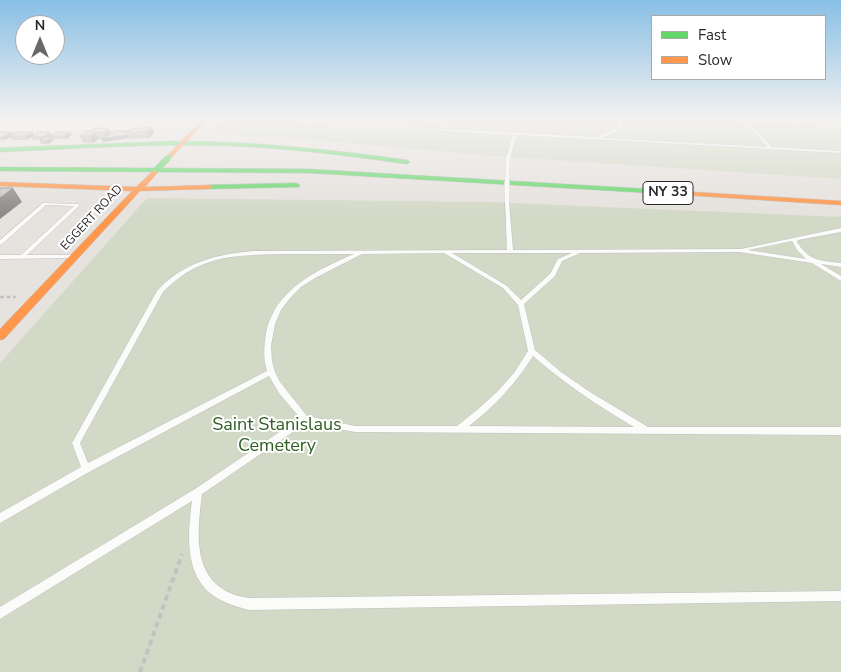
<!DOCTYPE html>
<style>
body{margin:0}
#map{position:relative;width:841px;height:672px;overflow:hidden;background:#e6e2de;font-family:"Nunito Sans",sans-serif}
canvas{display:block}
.legend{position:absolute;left:651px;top:15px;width:175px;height:65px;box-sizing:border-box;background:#fff;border:1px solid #a9a9a9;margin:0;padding:6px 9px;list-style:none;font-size:15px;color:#282828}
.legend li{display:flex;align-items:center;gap:10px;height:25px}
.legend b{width:25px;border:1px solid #a9a9a9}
.north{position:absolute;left:15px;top:15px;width:50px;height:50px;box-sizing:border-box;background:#fff;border:1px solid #a9a9a9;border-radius:50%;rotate:0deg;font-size:14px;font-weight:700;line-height:20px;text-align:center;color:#282828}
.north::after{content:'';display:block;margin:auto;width:18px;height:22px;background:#6a6968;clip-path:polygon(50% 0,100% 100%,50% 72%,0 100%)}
</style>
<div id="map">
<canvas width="841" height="672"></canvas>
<ul class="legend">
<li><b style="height:6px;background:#63d668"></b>Fast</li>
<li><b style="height:6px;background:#ff974d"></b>Slow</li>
</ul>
<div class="north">N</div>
</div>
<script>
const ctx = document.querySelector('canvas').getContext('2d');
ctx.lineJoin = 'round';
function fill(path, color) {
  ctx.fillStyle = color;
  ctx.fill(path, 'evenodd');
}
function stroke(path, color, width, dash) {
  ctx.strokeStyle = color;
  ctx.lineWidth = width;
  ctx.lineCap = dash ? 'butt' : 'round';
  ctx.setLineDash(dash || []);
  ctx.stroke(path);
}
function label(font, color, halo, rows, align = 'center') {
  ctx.font = font + ' "Nunito Sans",sans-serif';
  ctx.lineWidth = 4;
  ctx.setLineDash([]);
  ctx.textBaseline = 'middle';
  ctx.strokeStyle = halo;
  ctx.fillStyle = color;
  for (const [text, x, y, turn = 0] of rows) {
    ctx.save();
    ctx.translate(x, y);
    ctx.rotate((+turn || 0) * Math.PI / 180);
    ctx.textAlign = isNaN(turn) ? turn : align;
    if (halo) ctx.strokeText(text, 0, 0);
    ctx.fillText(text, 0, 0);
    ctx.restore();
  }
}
fill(new Path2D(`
 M219 119H841V179L492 156 301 139 207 134Z
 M147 198 487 202 841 217V672H0V363Z`), '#d3d9c7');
const lane = new Path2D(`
 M287 119H292L297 121 598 137 599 136 618 127 620 119H624L621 129 602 138 768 147 743 121 730 120 728 119H749L841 124V126L747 121 772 147 841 151V153L517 135 510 158 508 159 506 158 513 135 297 123Z
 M424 119H429L449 128 446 129Z
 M505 200 509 201 513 250 741 249 841 228V232L798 240 797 242C809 261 821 261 841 263V267L821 264 841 276V281L812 263 739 252 579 253 578 254 562 261 555 276 524 304 535 350 561 372 590 392 648 427H841V435L355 432 306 423 202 494C198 529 191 575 230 593 236 596 243 597 249 598L841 591V601L249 610C235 606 221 602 210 593 184 571 188 531 192 501L0 619V607L195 489 300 418 279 393 269 376 89 472 0 523V513L81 467 72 443 157 291C182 263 217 254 253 251L507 250ZM792 241 797 250 806 259 748 250ZM444 253 503 288 518 305 528 351 514 373 497 392 477 410 457 426H355L307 416 280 382 275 372 272 361 271 346 275 324 281 310 290 298 301 287 315 278 362 254ZM452 253H572L558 259 550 274 521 300 507 286ZM354 254C317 270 275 289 266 333 264 346 263 358 267 371L88 463 80 443 163 292C175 280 188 270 204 264 229 254 257 255 284 254 308 254 331 254 354 254ZM533 356C564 383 598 406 634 427L469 426C495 406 516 383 533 356Z
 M43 203 78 204 80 205 27 255H74L76 256V258L0 259V255H21L74 206 46 205 2 244 0 245V240Z`);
const street = new Path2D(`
 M198 125 202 127 201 129 0 131V127Z`);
const fast = new Path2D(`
 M171 141C251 141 329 149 407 160L410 162 407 164C348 156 288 148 229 146 152 143 76 149 0 152V148Z
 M0 167 309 169 649 189 653 191 649 193 309 173 0 171Z
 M296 183 300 185 299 187 209 189 205 187 209 185Z`);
const slow = new Path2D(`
 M202 119H208L170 159H166V157Z
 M157 167 161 169 145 187 209 185 213 187 209 189 140 191 4 339 0 340V329L132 191 0 186V182L136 187Z
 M646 189 841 201V205L649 193H646Z`);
stroke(lane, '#c0bfbf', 1);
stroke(street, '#c0bfbf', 1);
stroke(fast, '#c0bfbf', 1);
stroke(slow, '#c0bfbf', 1);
stroke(new Path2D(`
 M0 297H16`), '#c3c2c2', 2.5, [4, 2.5]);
stroke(new Path2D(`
 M140 672 182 554`), '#c3c2c2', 4, [5.5, 4]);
fill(lane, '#fbfbfa');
fill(street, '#fbfbfa');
fill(fast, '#63d668');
fill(slow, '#ff974d');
const laneBridgeFar1 = new Path2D(`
 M507 183 508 158`);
const laneBridge = new Path2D(`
 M507 201V182`);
const fastBridge = new Path2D(`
 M157 169 168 158`);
stroke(laneBridgeFar1, '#c0bfbf', 4.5, []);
stroke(laneBridge, '#c0bfbf', 5.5, []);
stroke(fastBridge, '#c0bfbf', 7, []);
stroke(laneBridgeFar1, '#fbfbfa', 4);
stroke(laneBridge, '#fbfbfa', 5);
stroke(fastBridge, '#63d668', 6);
fill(new Path2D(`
 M528 119H573L572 122 559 125H540Z
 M96 128 111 133 128 131 131 129 154 133 149 138 129 139V138L103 142 102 139H98L93 143H83L80 136Z
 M0 132 13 134 33 132 34 135H72L66 139H53V141L48 144H41L40 141 41 140H33L31 137 27 140H11L10 137 5 140H0Z`), '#afaca9');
fill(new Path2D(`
 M560 119H573L572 122 559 125Z
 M152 127 154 133 149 138 147 132Z
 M109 128 112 134H127L129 138 103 142 102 139 106 138 104 132Z
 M12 132 13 135 9 136 10 137 5 140 3 137Z
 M33 132 34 135 27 140 25 136Z
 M50 132 52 135 45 140 43 137Z
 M70 132 72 135 66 139 64 136Z
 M95 132 98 139 93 143 90 136Z
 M52 137 53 141 48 144 47 141Z
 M13 188 22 202 0 219V198Z`), '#8e8c8a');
const building = new Path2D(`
 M152 127 147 132H126L131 129Z
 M96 128H109L104 132H95L90 136H80Z
 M116 131H128L126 132 127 134 126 135 102 139Z
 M0 132H12L3 137H0Z
 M17 132H33L25 136H9Z
 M39 132H50L43 137H31Z
 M57 132H70L64 136H51Z
 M45 137H52L47 141H40Z
 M0 188H13L0 198Z`);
fill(building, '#cbc8c5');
stroke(building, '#8e8c8a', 1);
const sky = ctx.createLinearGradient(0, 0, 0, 213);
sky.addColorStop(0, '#88bfe5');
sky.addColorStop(0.56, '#f4f2f0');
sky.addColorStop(1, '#f4f2f000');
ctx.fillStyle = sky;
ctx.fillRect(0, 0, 841, 213);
label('12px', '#282828', '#fff', [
 ["EGGERT ROAD",92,218,-47]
]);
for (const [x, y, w] of [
 [668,193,50]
]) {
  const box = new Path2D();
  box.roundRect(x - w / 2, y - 11.5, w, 23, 4);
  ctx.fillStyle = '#fff';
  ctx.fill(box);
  stroke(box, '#282828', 1);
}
label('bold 14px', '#282828', null, [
 ["NY 33",668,193]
]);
label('18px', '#2e5e20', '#fff', [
 ["Saint Stanislaus",277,426],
 ["Cemetery",277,447]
]);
</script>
